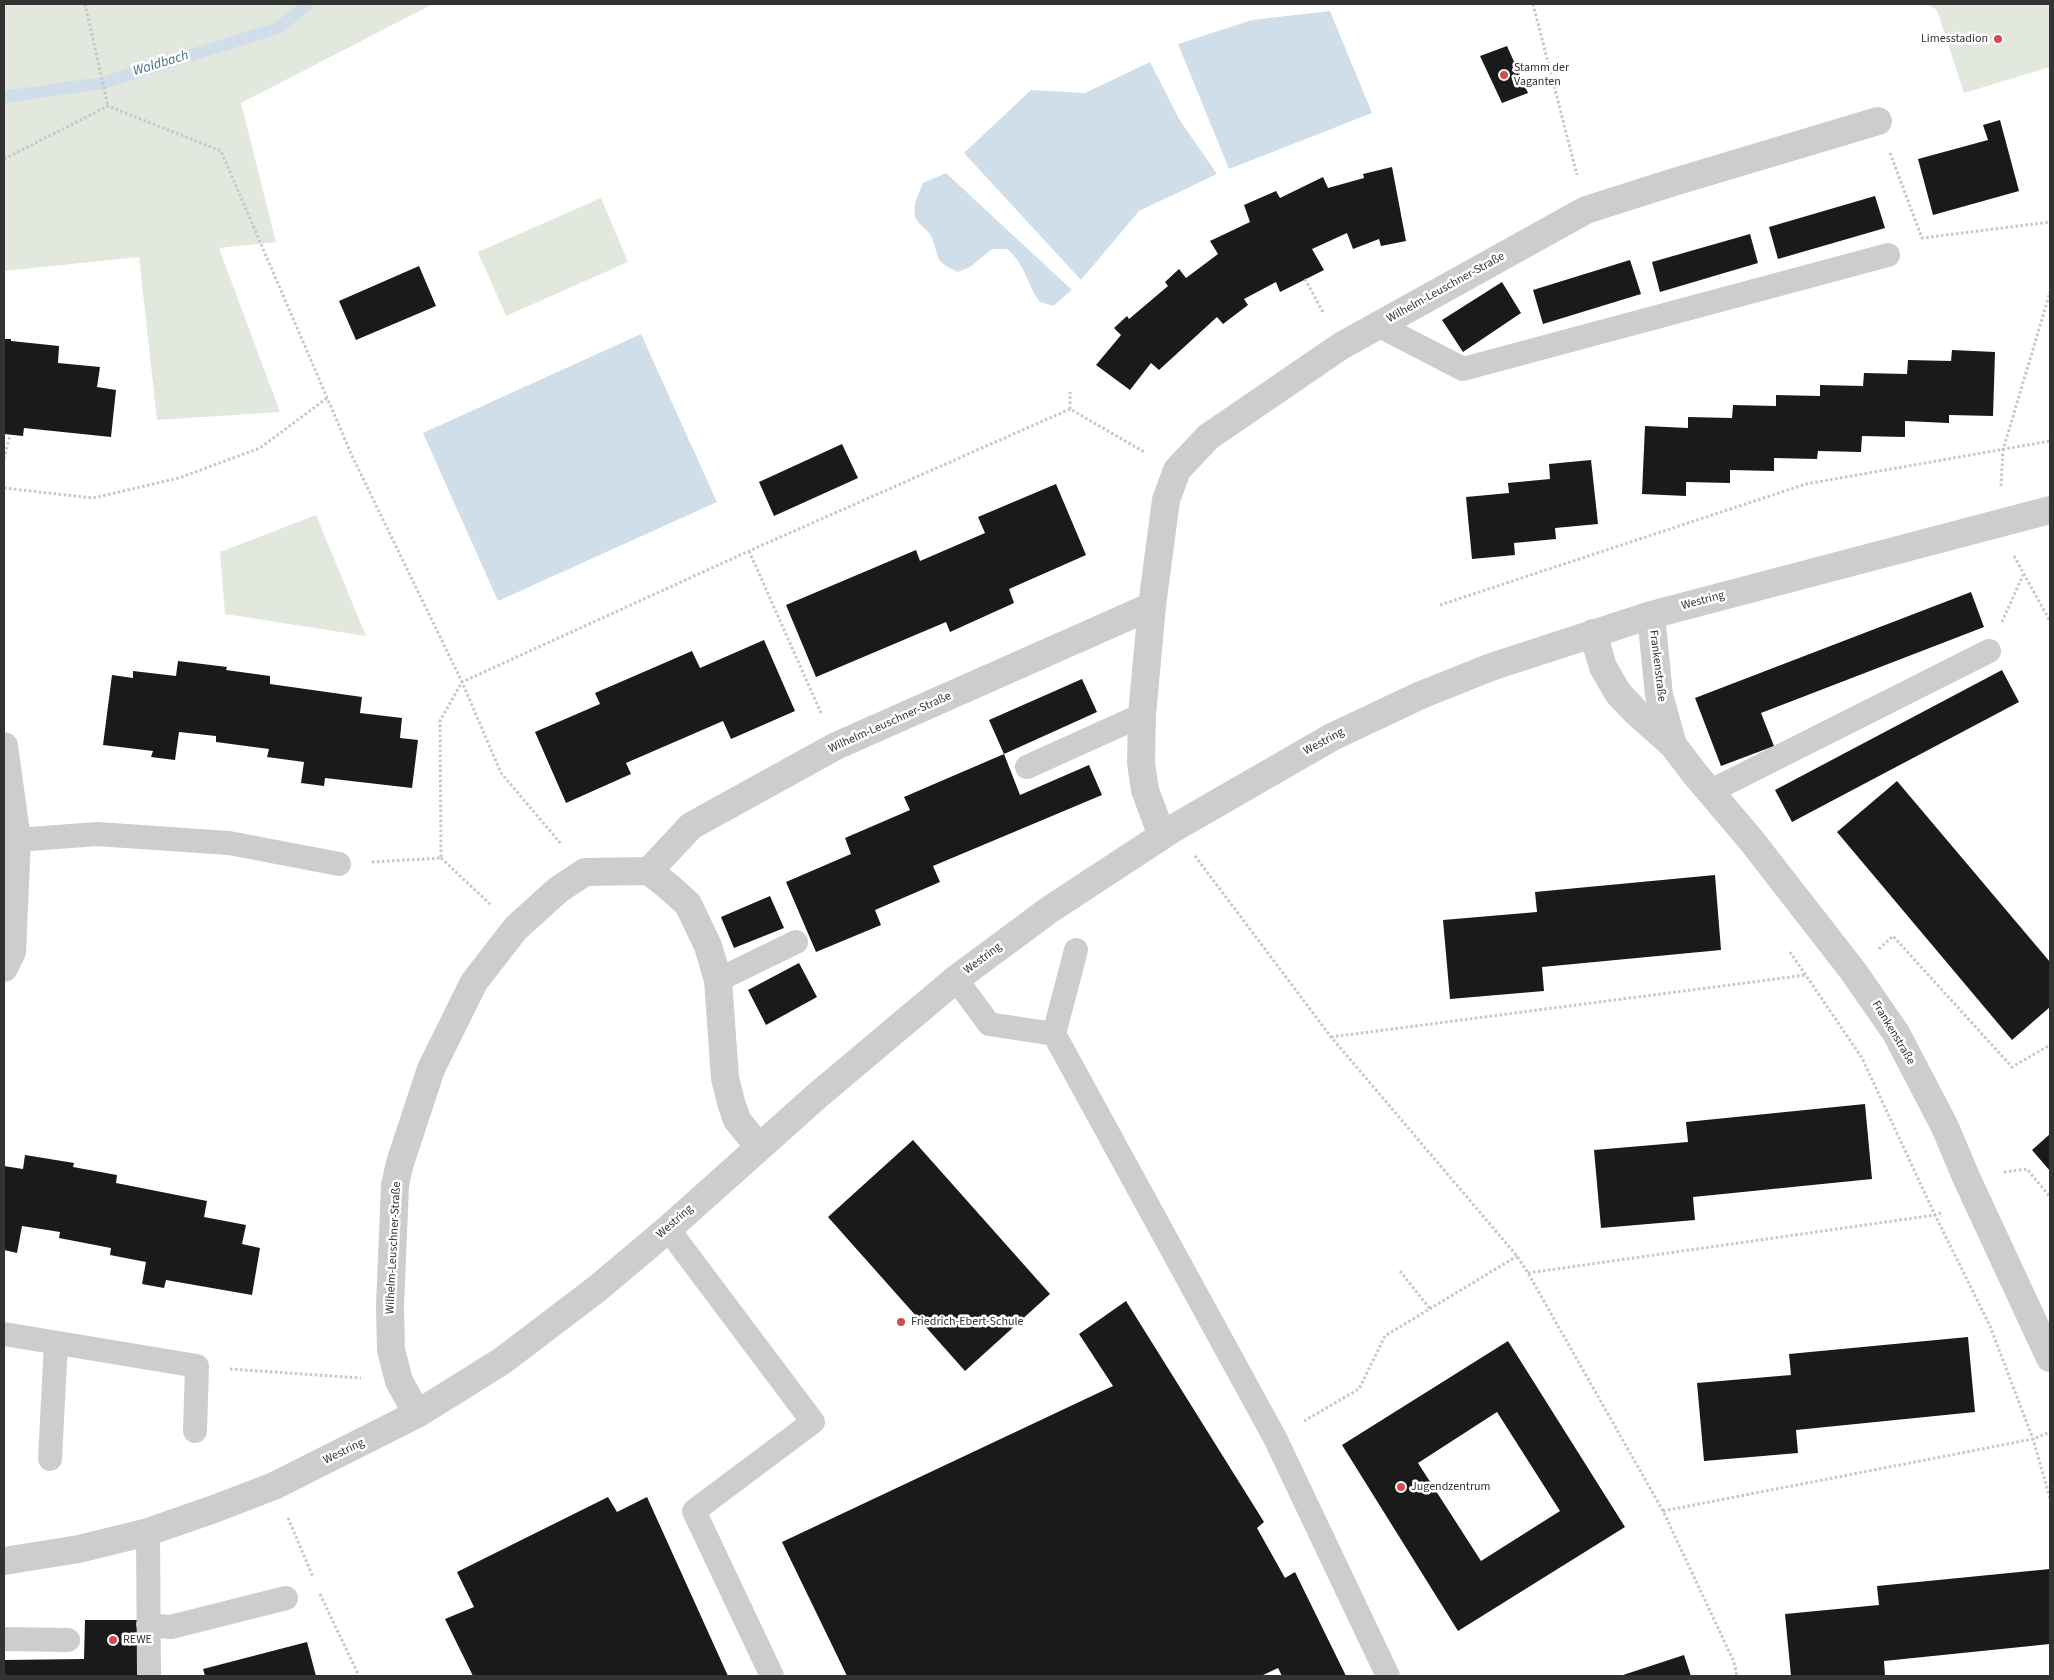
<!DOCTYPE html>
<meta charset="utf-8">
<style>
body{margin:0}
#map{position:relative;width:2054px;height:1680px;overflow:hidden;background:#fff;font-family:"Source Sans 3",sans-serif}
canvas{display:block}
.frame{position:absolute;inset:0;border:5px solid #333;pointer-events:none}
</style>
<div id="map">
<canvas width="2054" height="1680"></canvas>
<div class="frame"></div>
</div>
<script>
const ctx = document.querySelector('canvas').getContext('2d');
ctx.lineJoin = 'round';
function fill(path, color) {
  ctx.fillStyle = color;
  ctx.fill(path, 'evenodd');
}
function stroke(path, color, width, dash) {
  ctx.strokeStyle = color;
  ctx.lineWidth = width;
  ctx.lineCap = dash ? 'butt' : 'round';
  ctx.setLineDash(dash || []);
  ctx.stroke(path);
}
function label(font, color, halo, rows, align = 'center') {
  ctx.font = font + ' "Source Sans 3",sans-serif';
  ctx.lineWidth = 5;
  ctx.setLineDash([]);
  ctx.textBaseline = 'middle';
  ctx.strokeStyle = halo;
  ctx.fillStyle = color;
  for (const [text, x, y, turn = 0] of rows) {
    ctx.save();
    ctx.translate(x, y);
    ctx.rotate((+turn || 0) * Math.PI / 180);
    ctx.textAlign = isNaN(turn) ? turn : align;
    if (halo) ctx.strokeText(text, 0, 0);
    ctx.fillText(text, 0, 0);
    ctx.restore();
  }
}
fill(new Path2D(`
 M4 4H433L241 103 276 242 219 248 280 412 157 420 139 257 4 271Z
 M1927 4H2050V67L1964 93 1937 10Z
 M601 198 628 262 506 316 478 252Z
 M316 515 366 636 225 614 220 552Z`), '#e2e8dd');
fill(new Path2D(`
 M1330 11 1372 113 1229 169 1178 44 1252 20Z
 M1150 62 1179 119 1217 174 1139 211 1081 280 964 153 1031 90 1085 93Z
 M946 173 1072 290 1053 306 1040 302C1026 283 1026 265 1007 249H992L970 267 958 272C934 261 940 260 932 238 930 232 923 228 919 223 909 212 918 195 923 183Z
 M641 334 717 502 498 601 423 433Z`), '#cfdee9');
stroke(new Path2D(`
 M4 97 102 83 278 28 308 4`), '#cfdee9', 12);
fill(new Path2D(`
 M1507 46 1528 93 1502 103 1480 56Z
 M2000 120 2019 191 1933 215 1918 159 1988 140 1983 125Z
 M1392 167 1406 241 1381 246 1379 239 1353 249 1347 233 1312 249 1324 270 1280 292 1276 282 1244 299 1248 305 1223 324 1217 317 1159 370 1151 363 1130 390 1096 365 1121 335 1114 328 1127 316 1129 319 1168 286 1165 282 1179 269 1186 278 1218 254 1210 241 1250 222 1244 205 1276 191 1280 198 1323 177 1328 188 1364 178 1363 174Z
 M1875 196 1885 228 1778 259 1769 227Z
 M1750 234 1758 263 1660 292 1652 262Z
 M1630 260 1641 294 1543 324 1533 290Z
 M419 266 436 306 356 340 339 301Z
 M1502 282 1521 313 1463 352 1442 320Z
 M4 339H11V341L59 346 58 363 100 367 97 387 116 390 111 437 24 428 23 436 4 434Z
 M1952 350 1995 352 1993 416 1949 415V423L1905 421V437L1862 436 1861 452 1818 451 1817 459 1774 458V471L1730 470V483L1686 482V496L1642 494 1645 426 1688 428V417L1732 418 1733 405 1776 406V395L1820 396V385L1863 386 1864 373 1907 374 1908 360 1951 361Z
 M842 444 858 478 774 516 759 482Z
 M1591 460 1598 524 1555 528 1556 539 1514 543 1515 555 1472 559 1466 497 1509 493 1508 483 1550 479 1549 464Z
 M1056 484 1086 555 1009 589 1014 603 950 632 946 622 816 677 786 605 916 550 920 561 985 533 978 517Z
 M1971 592 1984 627 1761 713 1774 746 1721 766 1695 698Z
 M764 640 795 711 731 739 723 721 626 763 631 774 566 803 535 732 600 704 595 693 692 651 700 668Z
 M178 661 227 667 226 670 270 676V684L362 697 360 713 402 718 400 738 418 740 412 788 325 778 324 786 301 783 304 762 267 757 269 749 216 742V736L179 732 175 760 151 757 153 751 103 745 112 675 133 678V671L176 676Z
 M2002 670 2019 702 1792 822 1775 790Z
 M1082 679 1097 712 1004 754 989 720Z
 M1004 754 1020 795 1089 765 1102 795 933 866 940 882 875 910 881 925 816 952 786 882 851 854 845 838 910 810 904 797Z
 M1897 781 2050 962V1007L2012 1040 1837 832Z
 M1715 875 1721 950 1542 967 1544 991 1450 999 1443 920 1537 912 1535 892Z
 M770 896 784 928 734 948 721 917Z
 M799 963 817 997 766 1025 748 990Z
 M1865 1104 1872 1179 1693 1197 1695 1220 1601 1228 1594 1150 1688 1142 1686 1122Z
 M2050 1134V1171L2032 1150Z
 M913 1140 1050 1294 965 1371 828 1217Z
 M25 1155 74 1163 73 1167 117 1175 116 1183 207 1201 204 1217 246 1225 242 1244 260 1248 252 1295 166 1280 164 1288 142 1284 146 1262 110 1255 111 1248 59 1238 60 1232 22 1226 17 1253 4 1250V1166L23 1169Z
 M1126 1301 1264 1522 1257 1528 1285 1578 1295 1572 1346 1676H1282L1278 1668 1261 1676H847L782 1542 1113 1386 1079 1334Z
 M1968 1337 1975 1412 1796 1430 1798 1453 1704 1461 1697 1383 1791 1375 1789 1354Z
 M1508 1341 1625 1527 1458 1631 1342 1445ZM1497 1412 1560 1511 1481 1561 1418 1463Z
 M608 1497 617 1512 647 1497 728 1676H473L445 1619 474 1607 457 1572Z
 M2050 1569V1644L1884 1661 1885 1676H1791L1785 1614 1879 1605 1877 1586Z
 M85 1620H142V1676H4V1660L84 1659Z
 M307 1642 316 1676H205L203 1669Z
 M1684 1655 1691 1676H1620Z`), '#1a1a1a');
stroke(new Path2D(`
 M85 4 108 106
 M1533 4 1577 175
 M1890 153 1922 238 2050 222
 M4 159 108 106 221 151 353 458 462 682 501 773 562 845
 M1305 279 1324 314
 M1070 409V392
 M4 459 10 435
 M2001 486 2003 450 2050 292
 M4 488 93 498 179 478 260 448 327 398
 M749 551 821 713
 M2014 556 2050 621
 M1440 605 1806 484 2050 441
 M2002 622 2023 575
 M1195 856 1331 1037 1517 1256 1528 1273 1663 1511 1734 1662 1737 1676
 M441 858 490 904
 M372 862 441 858 440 721 462 682 749 551 1070 409 1146 453
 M1879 949 1893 936 2012 1067 2050 1045
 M1790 952 1862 1058 1935 1215 1990 1326 2033 1439 2050 1498
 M1331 1037 1806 975
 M2004 1172 2027 1169 2050 1197
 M1400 1271 1430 1309
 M1528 1273 1935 1215 1943 1212
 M230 1369 361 1378
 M1304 1421 1359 1389 1385 1336 1517 1256
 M1663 1511 2033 1439 2050 1432
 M288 1518 313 1577
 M320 1594 359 1676`), '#c7c7c7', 3, [2.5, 2.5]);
stroke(new Path2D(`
 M1378 325 1463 369 1888 255
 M1027 767 1142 715
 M1709 792 1989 651
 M17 840 97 834 229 843 339 864
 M1076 950 1054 1034 1275 1438 1388 1676
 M956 979 989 1024 1054 1034
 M718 980 796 942
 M668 1229 813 1422 694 1511 772 1676
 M4 1334 197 1366 195 1431
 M50 1459 56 1343
 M148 1532 149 1676
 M148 1625 171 1627 286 1598
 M4 1639 68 1640`), '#cdcdcd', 24);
stroke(new Path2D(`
 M1651 615 1659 695 1673 745
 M1593 633 1603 667 1618 693 1636 712 1673 745 1695 774 1751 840 1853 971 1896 1033 1945 1127 1966 1177 2050 1358
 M4 746 17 840 12 952 4 968
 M1162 836 1145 790 1141 763 1142 715 1152 606 1166 500 1177 470 1208 437 1341 346 1586 210 1674 182 1878 121
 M649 871 691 826 836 746 1152 606
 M417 1414 399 1381 391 1350 390 1306 395 1185 400 1163 431 1069 474 982 516 928 558 890 585 872 649 871 669 887 688 904 708 946 718 980 725 1078 731 1102 737 1120 759 1147
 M4 1561 79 1549 148 1532 214 1509 274 1486 417 1414 502 1361 598 1288 668 1229 818 1095 956 979 1049 910 1174 828 1332 737 1421 695 1491 667 1651 615 2050 510`), '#cdcdcd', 28);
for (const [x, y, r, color] of [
 [1998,39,5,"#d34b51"],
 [1504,75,5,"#d34b51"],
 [901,1322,5,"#d34b51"],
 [1401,1487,5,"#d34b51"],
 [113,1640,5,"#d34b51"]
]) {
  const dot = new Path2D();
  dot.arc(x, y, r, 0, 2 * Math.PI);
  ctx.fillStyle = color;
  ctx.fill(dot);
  stroke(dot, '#fff', 2);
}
label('12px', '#333', '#fff', [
 ["Limesstadion",1988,39,"right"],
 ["Stamm der",1514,68],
 ["Vaganten",1514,82],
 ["Friedrich-Ebert-Schule",911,1322],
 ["Jugendzentrum",1411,1487],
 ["REWE",123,1640]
], 'left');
label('12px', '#333', '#fff', [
 ["Wilhelm-Leuschner-Straße",1446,288,-29],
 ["Westring",1703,601,-15],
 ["Frankenstraße",1657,666,83],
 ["Wilhelm-Leuschner-Straße",890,723,-24],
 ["Westring",1324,742,-28],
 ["Westring",983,959,-37],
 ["Frankenstraße",1893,1033,59],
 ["Westring",675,1222,-41],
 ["Wilhelm-Leuschner-Straße",394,1248,-87],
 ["Westring",344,1452,-26]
]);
label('italic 14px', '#48708d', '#fff', [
 ["Waldbach",161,64,-17]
]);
</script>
